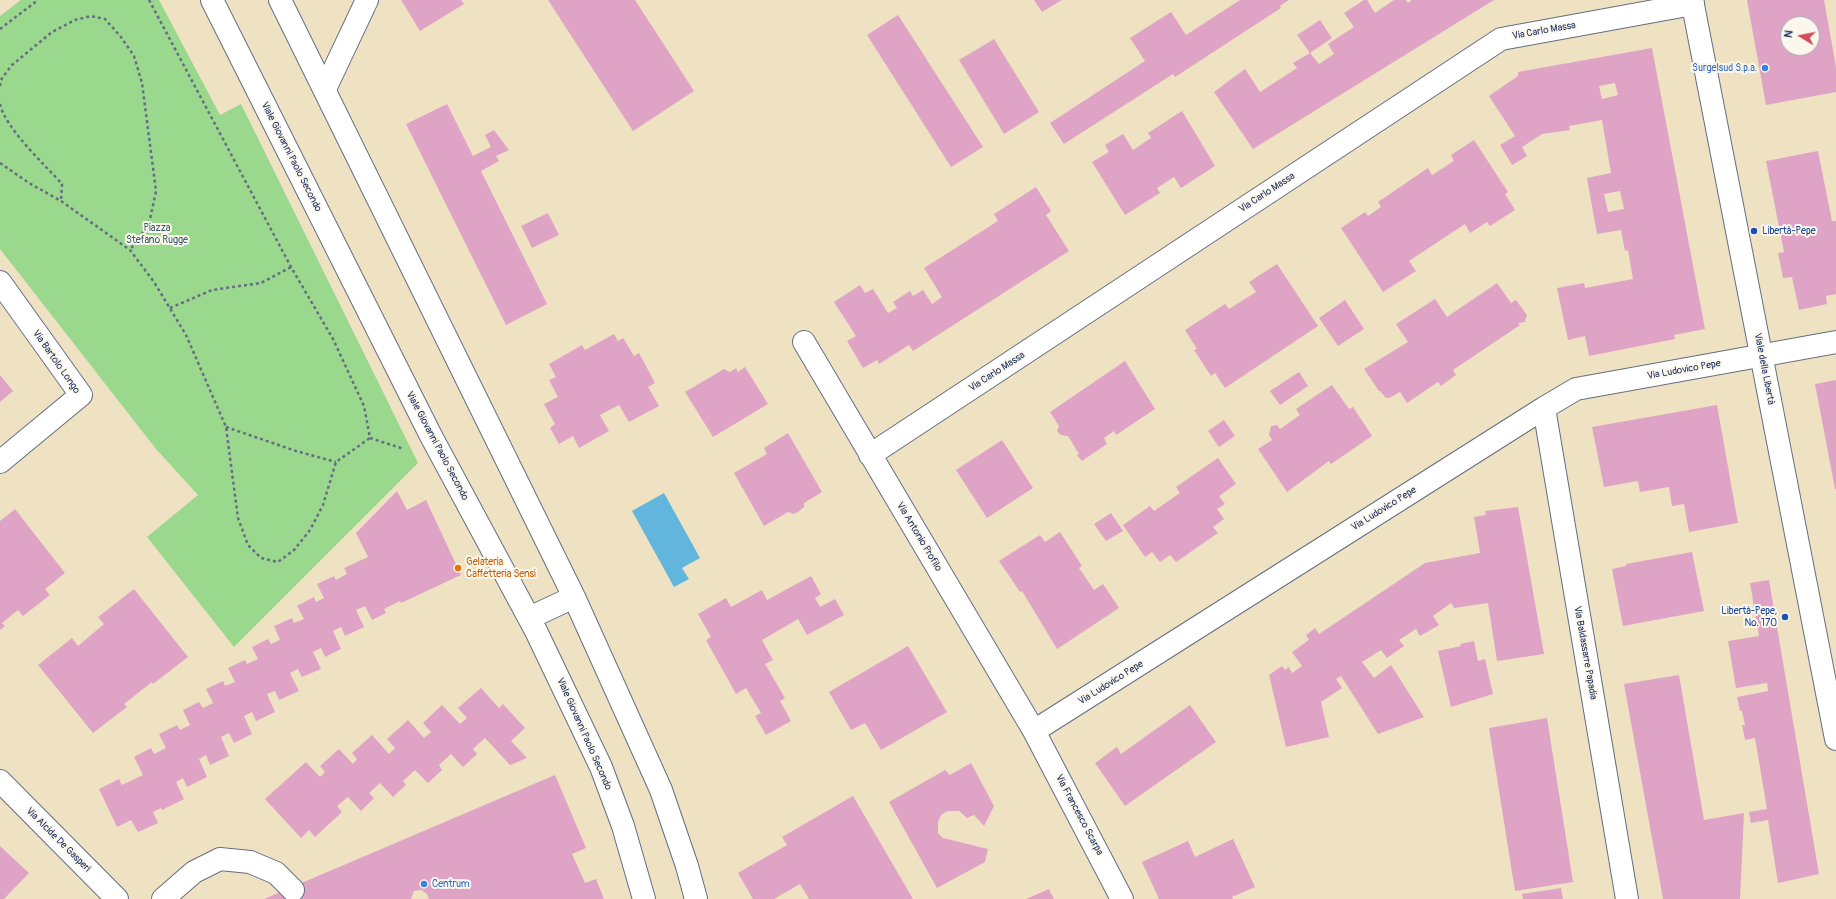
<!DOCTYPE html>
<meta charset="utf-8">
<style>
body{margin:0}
#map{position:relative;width:1836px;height:899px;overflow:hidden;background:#eee2c3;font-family:Pangolin,sans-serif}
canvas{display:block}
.north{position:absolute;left:1780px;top:16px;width:40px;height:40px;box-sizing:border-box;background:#fbf7ec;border:1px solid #a1a7b3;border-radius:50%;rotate:280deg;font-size:11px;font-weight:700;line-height:16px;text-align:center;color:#1b2f5e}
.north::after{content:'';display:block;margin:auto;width:14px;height:18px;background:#d1495b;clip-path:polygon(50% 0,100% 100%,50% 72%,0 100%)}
</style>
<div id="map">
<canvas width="1836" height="899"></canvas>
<div class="north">N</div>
</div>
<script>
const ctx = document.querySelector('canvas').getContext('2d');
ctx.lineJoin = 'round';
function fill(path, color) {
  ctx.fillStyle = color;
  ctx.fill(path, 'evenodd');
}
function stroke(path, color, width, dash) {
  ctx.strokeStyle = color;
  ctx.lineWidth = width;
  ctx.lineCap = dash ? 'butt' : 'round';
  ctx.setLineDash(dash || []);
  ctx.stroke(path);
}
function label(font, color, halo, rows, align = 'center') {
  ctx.font = font + ' Pangolin,sans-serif';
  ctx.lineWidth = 4;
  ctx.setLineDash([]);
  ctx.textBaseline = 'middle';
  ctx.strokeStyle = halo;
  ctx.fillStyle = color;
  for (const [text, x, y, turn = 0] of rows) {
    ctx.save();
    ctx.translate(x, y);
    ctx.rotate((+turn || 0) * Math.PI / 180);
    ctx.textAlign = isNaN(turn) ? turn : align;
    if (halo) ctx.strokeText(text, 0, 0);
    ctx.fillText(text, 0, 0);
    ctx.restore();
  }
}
fill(new Path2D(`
 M21 0H159L220 115 241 104 418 463 234 647 147 537 198 495 156 449 0 249V16Z`), '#9ad88e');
fill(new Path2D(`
 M664 493 700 558 682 568 689 579 674 587 632 511Z`), '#62b6de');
fill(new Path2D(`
 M401 0H461L464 4 420 31Z
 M548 0H635L694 91 633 131Z
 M1034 0H1062L1042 12Z
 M1240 0H1289L1280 6 1281 8 1175 77 1173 74 1064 144 1050 123 1145 61 1130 38 1171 12 1186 35Z
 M1364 0H1367L1375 13 1394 0H1406L1408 3 1412 0H1494L1253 149 1214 92 1245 69 1260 92 1297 68 1293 63 1310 53 1319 64 1334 54 1328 44 1354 27 1344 13Z
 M1747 0H1824L1836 67V92L1766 105ZM1788 24H1812V48H1788Z
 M898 15 983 147 951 167 867 35Z
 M1320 20 1332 38 1310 53 1297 35Z
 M994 39 1039 112 1004 134 959 60Z
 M1652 48 1705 329 1674 335 1675 339 1589 356 1585 336 1568 340 1557 288 1584 283 1585 288 1633 279 1628 250 1625 251 1621 230 1597 234 1587 178 1611 173 1602 120 1569 126 1570 130 1542 134 1522 147 1527 156 1512 165 1500 145 1515 136 1489 96 1518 76V72ZM1615 83 1618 95 1602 99 1599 86ZM1620 191 1624 209 1608 212 1604 194Z
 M447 104 473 156 491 147 485 135 494 130 509 150 496 156 499 161 481 171 547 304 506 325 406 124Z
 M1182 111 1215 166 1181 188 1174 177 1157 188 1160 193 1125 215 1092 162 1109 152 1105 145 1123 134 1133 150 1151 138 1148 133Z
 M1474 140 1508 192 1505 194 1515 210 1490 226 1487 222 1470 233 1465 224 1409 261 1416 271 1383 292 1341 228 1365 212 1368 216 1381 207 1378 202 1428 168 1432 175 1454 161 1451 155Z
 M1818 151 1832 221H1836V294L1826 296 1827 304 1799 310 1792 277 1783 278 1778 253 1784 252 1766 161Z
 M1036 187 1051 211 1046 215 1069 251 913 351 909 345 879 364 877 360 863 368 847 341 856 336 834 302 860 285 865 293 873 289 888 313 897 308 893 302 910 291 913 296 923 290 932 304 942 297 924 268 998 221 994 214Z
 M548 213 559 235 532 248 521 226Z
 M1277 264 1318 326 1225 388 1215 373 1211 376 1194 350 1197 349 1185 330 1225 304 1229 309 1256 292 1249 282Z
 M1497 283 1511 303 1516 300 1527 315 1525 322 1518 323 1520 325 1453 370 1456 375 1441 386 1438 382 1407 403 1400 392 1389 398H1386L1380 391H1379L1364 369 1408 342 1396 324 1435 299 1447 317Z
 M1345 300 1364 329 1338 346 1319 318Z
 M614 334 618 341 623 338 634 356 639 353 655 383 648 387 659 406 629 422 619 405 600 415 609 431 579 448 573 436 559 444 550 428 555 424 544 404 558 397 549 380 556 377 549 364 582 345 585 350Z
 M1125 361 1155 409 1116 435 1114 431 1104 438 1107 444 1082 461 1077 455 1079 454 1068 436 1061 435 1057 431 1059 426 1050 412Z
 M745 367 768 404 713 437 685 392 724 369 730 372 736 368 738 372Z
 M1299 372 1308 386 1280 405 1270 391Z
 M0 375 13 391 0 402Z
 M1836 380V489H1835L1815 384Z
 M1332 385 1349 409 1353 407 1372 436 1331 464 1329 461 1287 492 1258 449 1272 440 1269 435 1271 426 1277 425 1280 429 1300 415 1296 409Z
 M1717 405 1738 523 1689 532 1684 504 1672 506 1669 487 1640 492 1638 481 1604 487 1592 427Z
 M1224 420 1235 436 1219 447 1208 431Z
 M788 433 822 492 804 503V507L798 512 793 514 788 512 764 526 734 473 767 454 764 448Z
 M1002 440 1033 488 987 518 956 470Z
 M1218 458 1236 484 1219 496 1225 504 1217 509 1224 519 1213 527 1218 533 1176 562 1170 555 1160 562 1152 552 1145 557 1123 525 1150 506 1154 511 1180 493 1176 487Z
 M397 491 407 510 426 500 461 575 401 603 400 601 384 609 386 613 372 620 365 606 356 610 364 627 345 636 341 627 333 631 341 649 325 657 321 648 313 652 321 669 302 677 298 669 290 673 299 691 279 700 275 691 267 694 275 712 256 721 252 712 244 716 252 734 234 743 229 733 221 737 229 756 210 765 206 755 199 759 207 777 187 787 183 778 176 782 184 799 162 810 161 808 153 812 158 823 138 832 131 820 117 827 99 789 119 779 122 785 143 775 134 757 151 748 154 754 166 748 159 734 177 725 180 730 190 725 183 710 199 702 203 708 213 703 206 689 223 681 225 686 235 682 228 668 245 660 247 664 258 659 252 647 268 639 271 644 280 640 274 626 292 618 294 623 304 619 297 606 314 597 316 602 324 598 317 584 334 576 336 580 347 574 344 568 368 557 356 533Z
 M1518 507 1544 654 1497 661 1488 603 1454 608 1451 603 1433 616 1439 625 1420 636 1416 629 1399 640 1404 646 1387 658 1381 650 1362 662 1374 678 1391 665 1424 717 1378 734 1341 676 1336 679 1342 688 1321 702 1329 737 1286 747 1269 675 1282 666 1285 670 1289 667 1292 673 1302 666 1292 652 1309 640 1306 635 1315 628 1319 634 1425 563 1480 553 1474 517 1486 515 1485 511Z
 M15 509 65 573 45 589 50 595 23 616 18 610 2 623 5 626 0 630V521Z
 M1111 513 1123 531 1106 541 1094 524Z
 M1060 532 1082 566 1079 568 1094 590 1103 584 1119 608 1057 649 1022 591 1020 592 999 561 1040 535 1045 542Z
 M1692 552 1704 611 1623 626 1612 569 1626 566V564Z
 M811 576 821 594 815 598 820 607 835 599 844 615 807 635 798 619 762 640 773 660 765 664 785 698 780 701 791 721 766 735 755 716 761 713 746 688 736 694 706 640 711 637 698 614 726 598 731 607 762 590 767 600Z
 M1769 580 1819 874 1778 883 1768 820 1751 823 1749 812 1767 809 1755 738 1745 740 1742 725H1745L1742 711H1740L1737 697 1768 691 1767 683 1736 688 1728 641 1759 636 1750 583Z
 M134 589 188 657 153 684 152 682 124 704 127 707 93 733 38 665 72 638 78 646 104 624 98 617Z
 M1474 641 1478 661 1485 659 1493 694 1451 707 1438 651 1461 646 1460 644Z
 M908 646 947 712 881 750 865 723 851 730 829 692Z
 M1679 675 1704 820 1744 813 1740 899H1663L1624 684Z
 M481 688 499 708 503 704 525 728 511 741 527 758 510 765 485 738 473 749 477 754 463 767 451 754 439 765 442 770 428 783 415 770 403 781 406 785 393 797 380 783 369 793 374 798 361 811 348 797 337 806 342 812 315 837 309 830 301 838 265 799 306 762 320 777 325 772 320 766 339 749 353 764 357 759 352 753 372 735 389 754 395 748 387 739 408 720 424 738 431 732 423 723 442 705 460 724 467 718 458 708Z
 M1190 705 1216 742 1125 806 1095 763 1117 747 1121 754Z
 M1547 718 1573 882 1515 891 1489 728Z
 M971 763 994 806 984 826 974 815 967 818 959 811H947L941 815 938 822V833L943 838 988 849 985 862 937 888 889 802 945 770 950 775Z
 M555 775 586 848 572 854 585 883 596 879 604 899H429L427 894 421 890 414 891 411 899H264Z
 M853 796 913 899H809L800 884 774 899H753L738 873 787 845 782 837Z
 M1233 839 1255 887 1232 897 1233 899H1159L1142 862 1188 841 1195 857Z
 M0 846 29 873 4 899H0Z
 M1561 888 1563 899H1523L1522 894Z
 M1049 889 1054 899H1026Z`), '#dfa4c5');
const minor = new Path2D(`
 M325 89 367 0
 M0 282 81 395 0 462
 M804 342 1034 731 1122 899
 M1544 408 1627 899
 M870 455 1501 39 1693 4
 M1034 731 1544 408 1576 389 1836 342
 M0 781 117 899
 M163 899 194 872 220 859 250 862 276 873 293 890`);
const major = new Path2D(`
 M212 0 431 436 536 631 601 767 623 826 644 899
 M280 0 574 597 661 790 687 866 696 899
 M1692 0 1836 739
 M529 618 574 597`);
stroke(minor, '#656e81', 24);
stroke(major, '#656e81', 24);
stroke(new Path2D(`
 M149 0 291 267 333 339 364 406 370 438
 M0 29 38 0
 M0 86 2 78 12 65 52 32 75 20 91 16 105 19 121 37 134 56 142 83 156 191 149 224 130 250
 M0 104C5 128 45 165 62 184L61 201
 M0 163 29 183 61 201 130 250 154 282 186 335 226 427 238 518 248 545 261 558 278 562 294 550 310 530 323 505 336 462 370 438
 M170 308 212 290 261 283 291 267
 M226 427 296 451 336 462
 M370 438 404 449`), '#656e81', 2.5, [3, 3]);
stroke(minor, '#fff', 22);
stroke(major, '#fff', 22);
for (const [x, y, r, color] of [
 [1765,68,4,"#3f7fe0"],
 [1754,231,4,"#1a4fb4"],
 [458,568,4,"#e8710a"],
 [1785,617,4,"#1a4fb4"],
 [424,884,4,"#3f7fe0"]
]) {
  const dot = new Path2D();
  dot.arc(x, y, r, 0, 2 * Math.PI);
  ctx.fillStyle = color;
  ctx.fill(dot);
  stroke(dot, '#fbf7ec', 1.5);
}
label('10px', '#1b2f5e', '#fbf7ec', [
 ["Via Carlo Massa",1544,31,-10],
 ["Viale Giovanni Paolo Secondo",291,157,63],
 ["Via Carlo Massa",1267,193,-33],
 ["Via Bartolo Longo",56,362,55],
 ["Viale della Libertà",1764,369,79],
 ["Via Ludovico Pepe",1684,370,-10],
 ["Via Carlo Massa",997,372,-33],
 ["Viale Giovanni Paolo Secondo",437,446,62],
 ["Via Ludovico Pepe",1384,509,-32],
 ["Via Antonio Profilo",919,537,59],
 ["Via Baldassarre Papadia",1585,653,80],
 ["Via Ludovico Pepe",1111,683,-32],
 ["Viale Giovanni Paolo Secondo",584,734,66],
 ["Via Francesco Scarpa",1079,815,62],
 ["Via Alcide De Gasperi",58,840,45]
]);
label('10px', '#366cbe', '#fbf7ec', [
 ["Surgelsud S.p.a.",1757,68],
 ["Centrum",432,884,"left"]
], 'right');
label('10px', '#3b596a', '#fbf7ec', [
 ["Piazza",157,228],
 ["Stefano Rugge",157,240]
]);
label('10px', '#164399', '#fbf7ec', [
 ["Libertà-Pepe",1762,231],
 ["Libertà-Pepe,",1777,611,"right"],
 ["No. 170",1777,623,"right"]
], 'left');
label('10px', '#c56008', '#fbf7ec', [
 ["Gelateria",466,562],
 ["Caffetteria Sensi",466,574]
], 'left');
</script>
